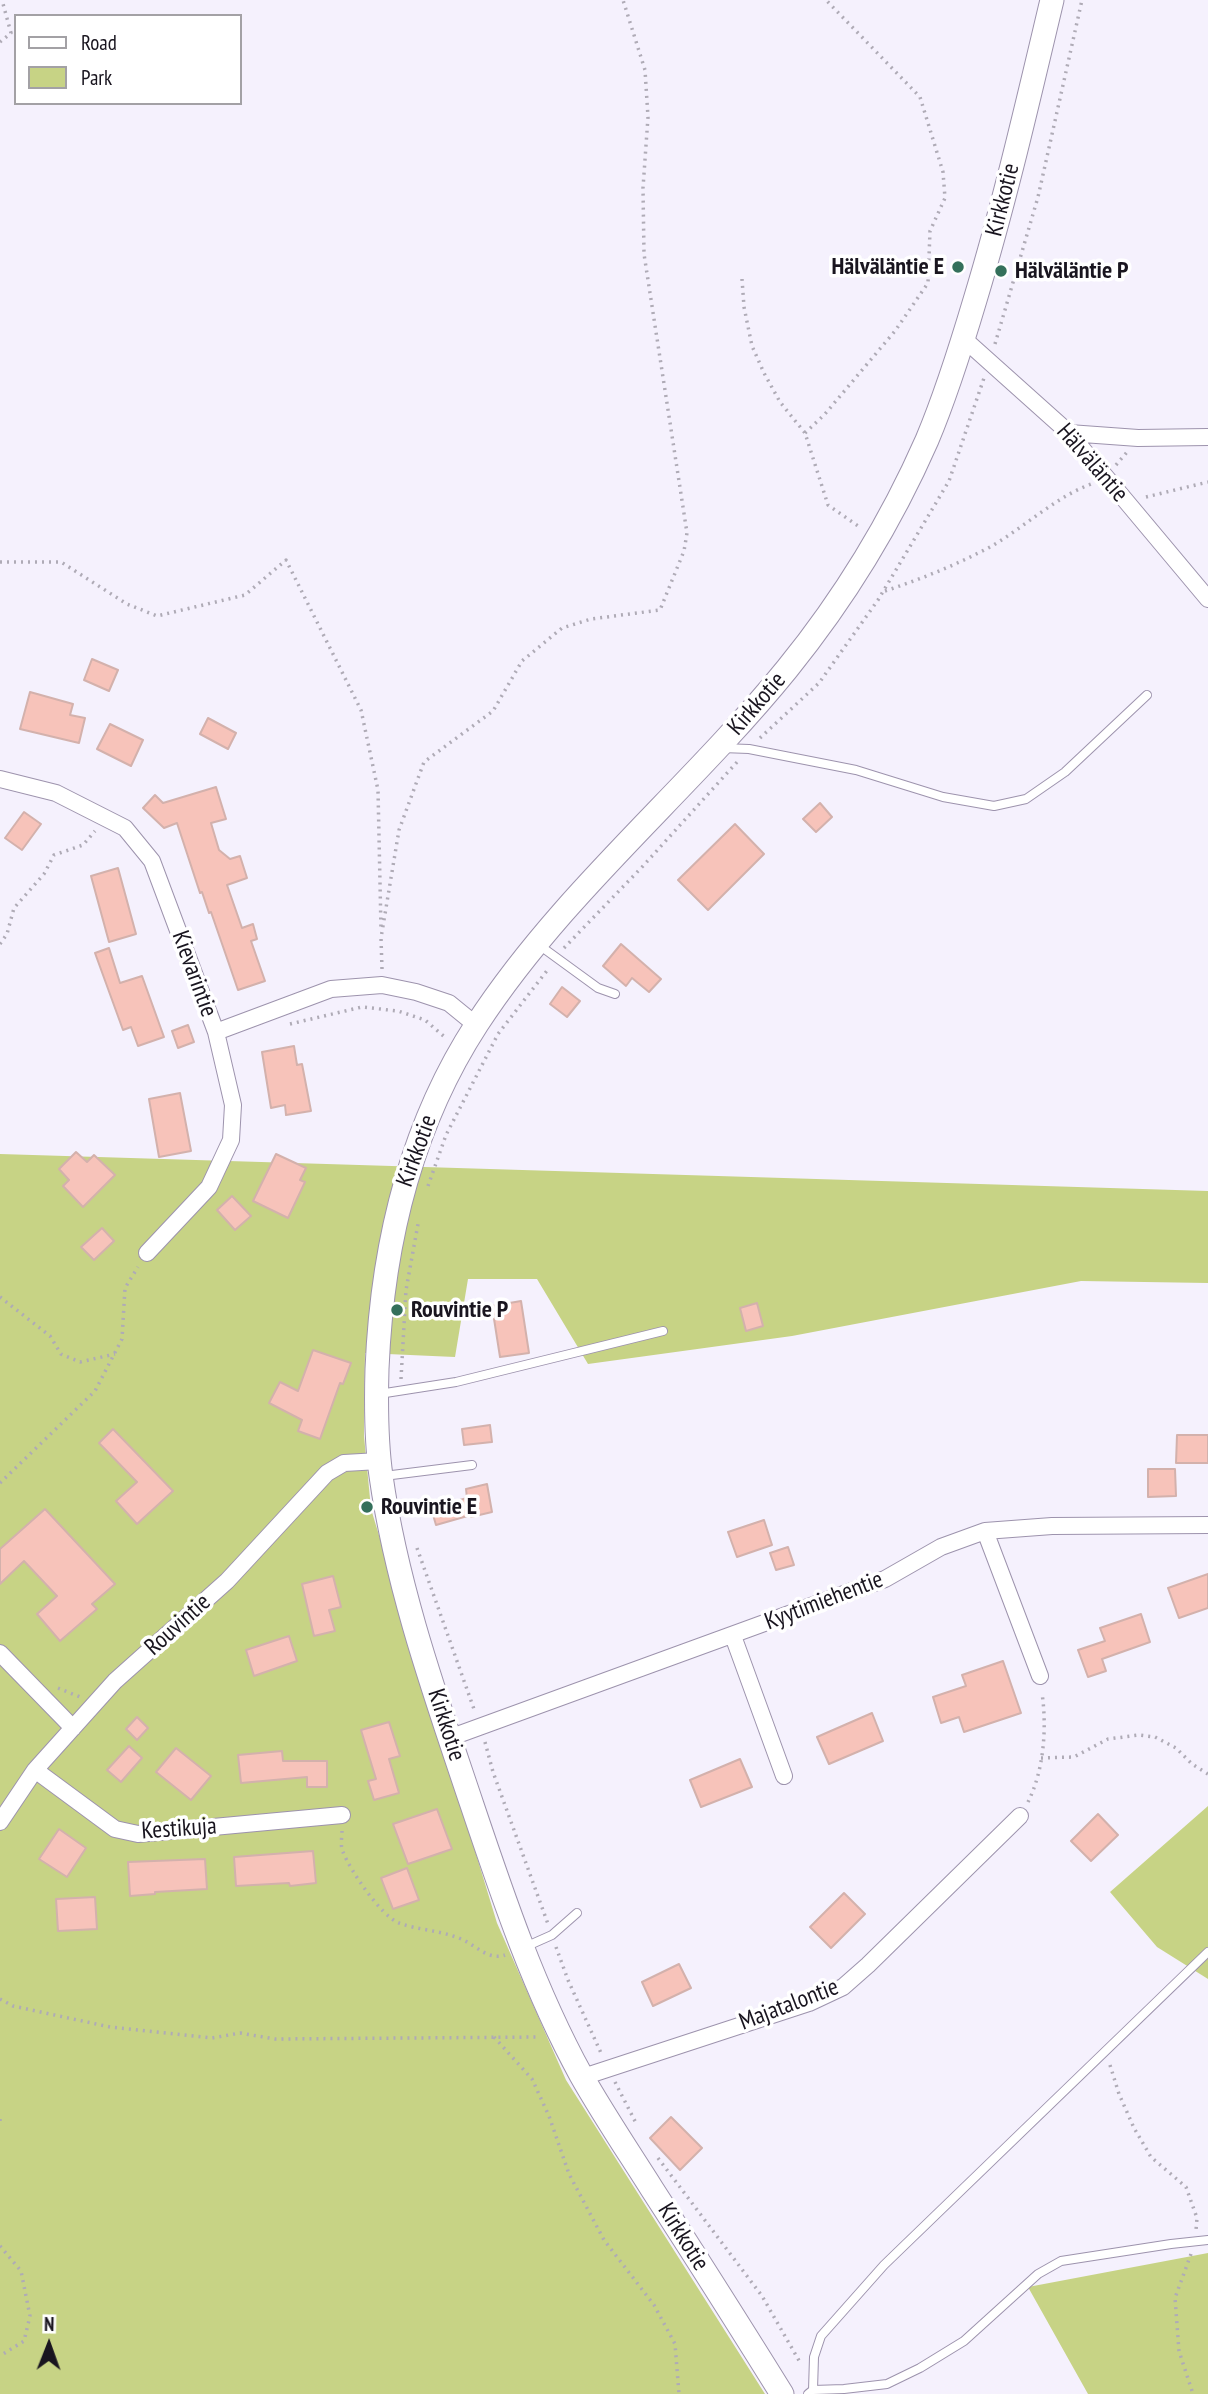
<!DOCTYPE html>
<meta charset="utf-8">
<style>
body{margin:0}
#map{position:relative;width:1208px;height:2394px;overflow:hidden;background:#f5f1fd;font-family:"PT Sans Narrow",sans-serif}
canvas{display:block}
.legend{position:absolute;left:14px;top:14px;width:228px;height:91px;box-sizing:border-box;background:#fff;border:2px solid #a3a1a5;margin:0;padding:9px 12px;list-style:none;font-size:21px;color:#19151f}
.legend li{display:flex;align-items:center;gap:14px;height:35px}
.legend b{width:35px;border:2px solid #a3a1a5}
.north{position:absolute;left:14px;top:2310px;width:70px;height:70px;-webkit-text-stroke:5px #fff;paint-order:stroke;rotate:1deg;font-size:19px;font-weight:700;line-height:28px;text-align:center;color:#19151f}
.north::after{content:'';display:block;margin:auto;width:24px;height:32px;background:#19151f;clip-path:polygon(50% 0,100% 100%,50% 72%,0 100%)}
</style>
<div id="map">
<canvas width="1208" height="2394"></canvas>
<ul class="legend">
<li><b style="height:9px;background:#fff"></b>Road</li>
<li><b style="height:19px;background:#c7d385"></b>Park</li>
</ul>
<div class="north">N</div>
</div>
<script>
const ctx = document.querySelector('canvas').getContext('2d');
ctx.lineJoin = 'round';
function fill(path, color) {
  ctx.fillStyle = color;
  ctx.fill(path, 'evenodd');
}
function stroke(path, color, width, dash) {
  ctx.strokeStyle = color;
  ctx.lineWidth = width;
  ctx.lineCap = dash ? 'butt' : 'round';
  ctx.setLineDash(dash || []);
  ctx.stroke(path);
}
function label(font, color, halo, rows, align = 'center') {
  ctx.font = font + ' "PT Sans Narrow",sans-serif';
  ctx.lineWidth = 7;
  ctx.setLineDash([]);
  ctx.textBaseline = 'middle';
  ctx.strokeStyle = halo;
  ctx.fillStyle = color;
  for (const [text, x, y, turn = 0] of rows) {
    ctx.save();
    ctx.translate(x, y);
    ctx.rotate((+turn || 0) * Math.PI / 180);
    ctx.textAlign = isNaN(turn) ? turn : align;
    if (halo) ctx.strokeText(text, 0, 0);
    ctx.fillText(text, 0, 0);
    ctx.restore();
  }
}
fill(new Path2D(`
 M0 1154 1208 1191V1283L1081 1281 792 1336 588 1364 537 1279H468L455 1357 365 1353 364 1436 371 1509 497 1923 566 2080 765 2394H0Z
 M1208 1806V1979L1157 1947 1110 1892Z
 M1208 2253V2394H1088L1028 2287Z`), '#c7d385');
const building = new Path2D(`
 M92 659 118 670 109 691 84 680Z
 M30 692 73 704 70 715 85 718 79 743 20 729Z
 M208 718 236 733 228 749 200 734Z
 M110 724 143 740 131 766 97 749Z
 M216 787 226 819 211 823 219 850 230 859 240 856 247 878 227 885 242 928 253 924 257 939 251 941 265 981 238 990 211 912 209 913 202 892 200 893 177 823 164 828 143 808 155 795 163 803Z
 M820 803 832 817 816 832 803 819Z
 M24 812 41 824 22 850 5 838Z
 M735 824 764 854 708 910 678 880Z
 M118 868 136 934 109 942 91 876Z
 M621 944 661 979 649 992 632 978 626 986 603 966Z
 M109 948 120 983 142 976 164 1037 138 1046 131 1027 123 1030 95 953Z
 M562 987 580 1001 567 1017 550 1004Z
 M188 1025 194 1042 178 1048 172 1031Z
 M294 1046 297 1065 302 1064 311 1111 286 1115 285 1105 271 1108 262 1052Z
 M180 1093 191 1151 159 1157 149 1099Z
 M76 1152 87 1162 94 1155 115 1175 83 1207 63 1186 69 1180 59 1169Z
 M276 1154 306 1168 300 1180 305 1182 288 1218 253 1201Z
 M232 1196 251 1216 235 1230 217 1210Z
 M102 1228 114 1241 94 1260 81 1247Z
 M521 1301 529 1353 500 1357 492 1306Z
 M757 1303 763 1326 746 1331 740 1308Z
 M313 1350 351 1363 343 1384 340 1383 320 1439 298 1431 302 1420 269 1403 280 1382 298 1391Z
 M490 1425 492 1442 464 1445 462 1429Z
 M113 1429 173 1491 137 1524 116 1501 137 1482 99 1443Z
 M1177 1435H1208V1463H1176Z
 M1148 1469H1175L1176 1496 1148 1497Z
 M487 1484 492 1512 471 1517V1515L436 1525 431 1508 467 1498 466 1489Z
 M45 1509 115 1584 92 1604 97 1609 60 1641 37 1614 57 1596 24 1561 0 1584V1549Z
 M764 1520 772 1545 737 1557 728 1532Z
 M788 1547 794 1565 776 1570 770 1553Z
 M1208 1574V1608L1179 1618 1168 1588Z
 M333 1576 341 1607 329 1610 335 1631 314 1636 302 1584Z
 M1141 1614 1150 1642 1102 1659 1106 1671 1088 1677 1078 1650 1105 1641 1100 1628Z
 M289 1636 297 1661 254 1676 246 1650Z
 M1003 1661 1021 1713 964 1732 959 1717 941 1723 933 1697 966 1686 962 1675Z
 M872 1713 883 1741 829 1764 817 1737Z
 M137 1717 148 1728 137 1740 126 1729Z
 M389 1722 400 1756 389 1759 399 1793 374 1800 368 1781 376 1779 361 1730Z
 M129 1746 142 1758 121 1782 107 1770Z
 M176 1748 211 1776 191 1800 156 1772Z
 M282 1751 283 1761H327V1787H307V1777L241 1783 238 1755Z
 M740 1759 752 1787 701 1807 690 1780Z
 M437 1809 452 1849 408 1864 393 1824Z
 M1098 1814 1118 1835 1091 1861 1071 1841Z
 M59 1829 86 1848 67 1877 39 1859Z
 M313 1851 316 1883 290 1886 289 1883 236 1886 234 1857Z
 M205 1859 207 1889 155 1892V1894L130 1896 128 1862Z
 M407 1868 419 1900 393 1909 381 1878Z
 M844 1893 865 1914 831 1948 810 1927Z
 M95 1897 97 1929 58 1931 56 1899Z
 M679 1964 691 1988 653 2006 642 1982Z
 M671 2117 702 2148 680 2170 650 2138Z`);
fill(building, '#f7c3ba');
stroke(building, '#d3b1ac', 2);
const lane = new Path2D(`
 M722 748 749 749 856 770 943 797 994 806 1026 799 1065 772 1147 695
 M539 945 598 988 615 994
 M379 1394 456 1382 663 1331
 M384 1476 472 1465
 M525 1947 552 1935 577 1913
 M813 2390 844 2389 887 2384 920 2368 964 2341 1038 2274 1061 2261 1171 2244 1208 2240
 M808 2394 813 2390 814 2357 821 2336 884 2265 1208 1952`);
const street = new Path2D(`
 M964 339 1069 433 1208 599
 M1069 433 1138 438 1208 437
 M0 779 56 793 125 828 152 861 216 1032 233 1105 231 1140 209 1187 147 1253
 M216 1032 331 989 382 985 416 992 449 1003 476 1025
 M985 1531 1040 1676
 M733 1636 784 1776
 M0 1653 73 1728
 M449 1738 885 1579 941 1547 985 1531 1052 1526 1208 1525
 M35 1770 115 1829 138 1834 342 1815
 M0 1822 35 1770 115 1681 227 1581 327 1473 344 1463 379 1461
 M583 2077 809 2003 843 1987 868 1965 1020 1816`);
const secondary = new Path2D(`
 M782 2394C739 2325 696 2257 652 2189 628 2151 603 2114 581 2075 531 1984 499 1885 466 1787 432 1686 396 1582 381 1476 376 1441 376 1404 377 1369 382 1247 410 1127 477 1024 563 892 688 791 787 669 843 600 891 522 927 440 946 395 961 347 975 300 1005 201 1028 101 1052 0`);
stroke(lane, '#9d93ad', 10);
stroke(street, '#9d93ad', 18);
stroke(secondary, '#9d93ad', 25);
stroke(new Path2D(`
 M0 42 11 33 2 0
 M742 279 744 307 752 346 764 373 780 402 805 433 828 505 861 528
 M995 344 1038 197 1082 0
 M805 433 825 414 895 331 928 283 930 231 945 198 943 172 920 97 826 0
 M1116 465 1127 452
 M1146 497 1208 482
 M0 562H61L127 604 157 616 245 595 286 560 361 710 378 790 381 929
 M885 591C921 579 956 565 990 547 1025 527 1054 498 1091 484
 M760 738 819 683 878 600 949 481 984 378
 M0 944 7 934 14 908 44 874 54 855 83 845 95 831
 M564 948 643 866 738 761
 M382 969 381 938 399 830 424 762 493 711 522 661 562 628 591 619 660 610 684 551 687 533 644 254 643 188 648 117 645 70 623 0
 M290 1024 362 1007 398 1011 425 1020 447 1039
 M428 1186 446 1135 498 1034 549 968
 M0 1297 50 1336 61 1354 80 1362 115 1354
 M401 1379 406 1290 418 1224
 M0 1483 95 1391 122 1339 125 1288 138 1267
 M417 1548 475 1712
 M58 1688 80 1697
 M485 1742 493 1772 548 1924
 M1041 1758 1074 1757 1108 1739 1139 1735 1155 1737 1176 1748 1192 1764 1208 1774
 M1028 1802C1044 1770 1047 1728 1042 1693
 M342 1831C342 1837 340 1846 343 1852 350 1870 381 1916 399 1923 417 1930 440 1930 461 1939 476 1945 488 1961 505 1955
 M556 1947 568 1980 601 2053
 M0 1999 13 2006 110 2027 212 2038 240 2033 275 2039 539 2037
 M494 2037 532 2079 549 2116 569 2174 604 2240 654 2305 675 2344 679 2394
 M1110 2065 1119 2094 1134 2128 1151 2157 1186 2187 1197 2218 1196 2230
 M615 2082 637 2125
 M0 2119V2122
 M658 2158 762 2296 801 2364
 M0 2246 21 2271 30 2316 24 2341 0 2356
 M1191 2254 1175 2298 1179 2351 1193 2394`), '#afabb6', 3.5, [2, 5]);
stroke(lane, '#fff', 8);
stroke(street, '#fff', 16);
stroke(secondary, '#fff', 23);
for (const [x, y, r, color] of [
 [958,267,7,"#34705b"],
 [1001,271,7,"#34705b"],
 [397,1310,7,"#34705b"],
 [367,1507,7,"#34705b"]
]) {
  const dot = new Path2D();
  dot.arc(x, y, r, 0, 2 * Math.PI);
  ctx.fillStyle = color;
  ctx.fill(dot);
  stroke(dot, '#fff', 2.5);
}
label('24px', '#19151f', '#fff', [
 ["Kirkkotie",1003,200,-76],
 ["Hälväläntie",1092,463,49],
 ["Kirkkotie",757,704,-49],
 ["Kievarintie",194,974,70],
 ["Kirkkotie",417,1151,-70],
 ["Kyytimiehentie",824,1601,-21],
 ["Rouvintie",178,1625,-42],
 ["Kirkkotie",446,1725,72],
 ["Kestikuja",179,1829,-4],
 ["Majatalontie",789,2005,-21],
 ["Kirkkotie",683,2237,58]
]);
label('bold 24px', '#19151f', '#fff', [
 ["Hälväläntie E",944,267,"right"],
 ["Hälväläntie P",1015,271],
 ["Rouvintie P",411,1310],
 ["Rouvintie E",381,1507]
], 'left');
</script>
